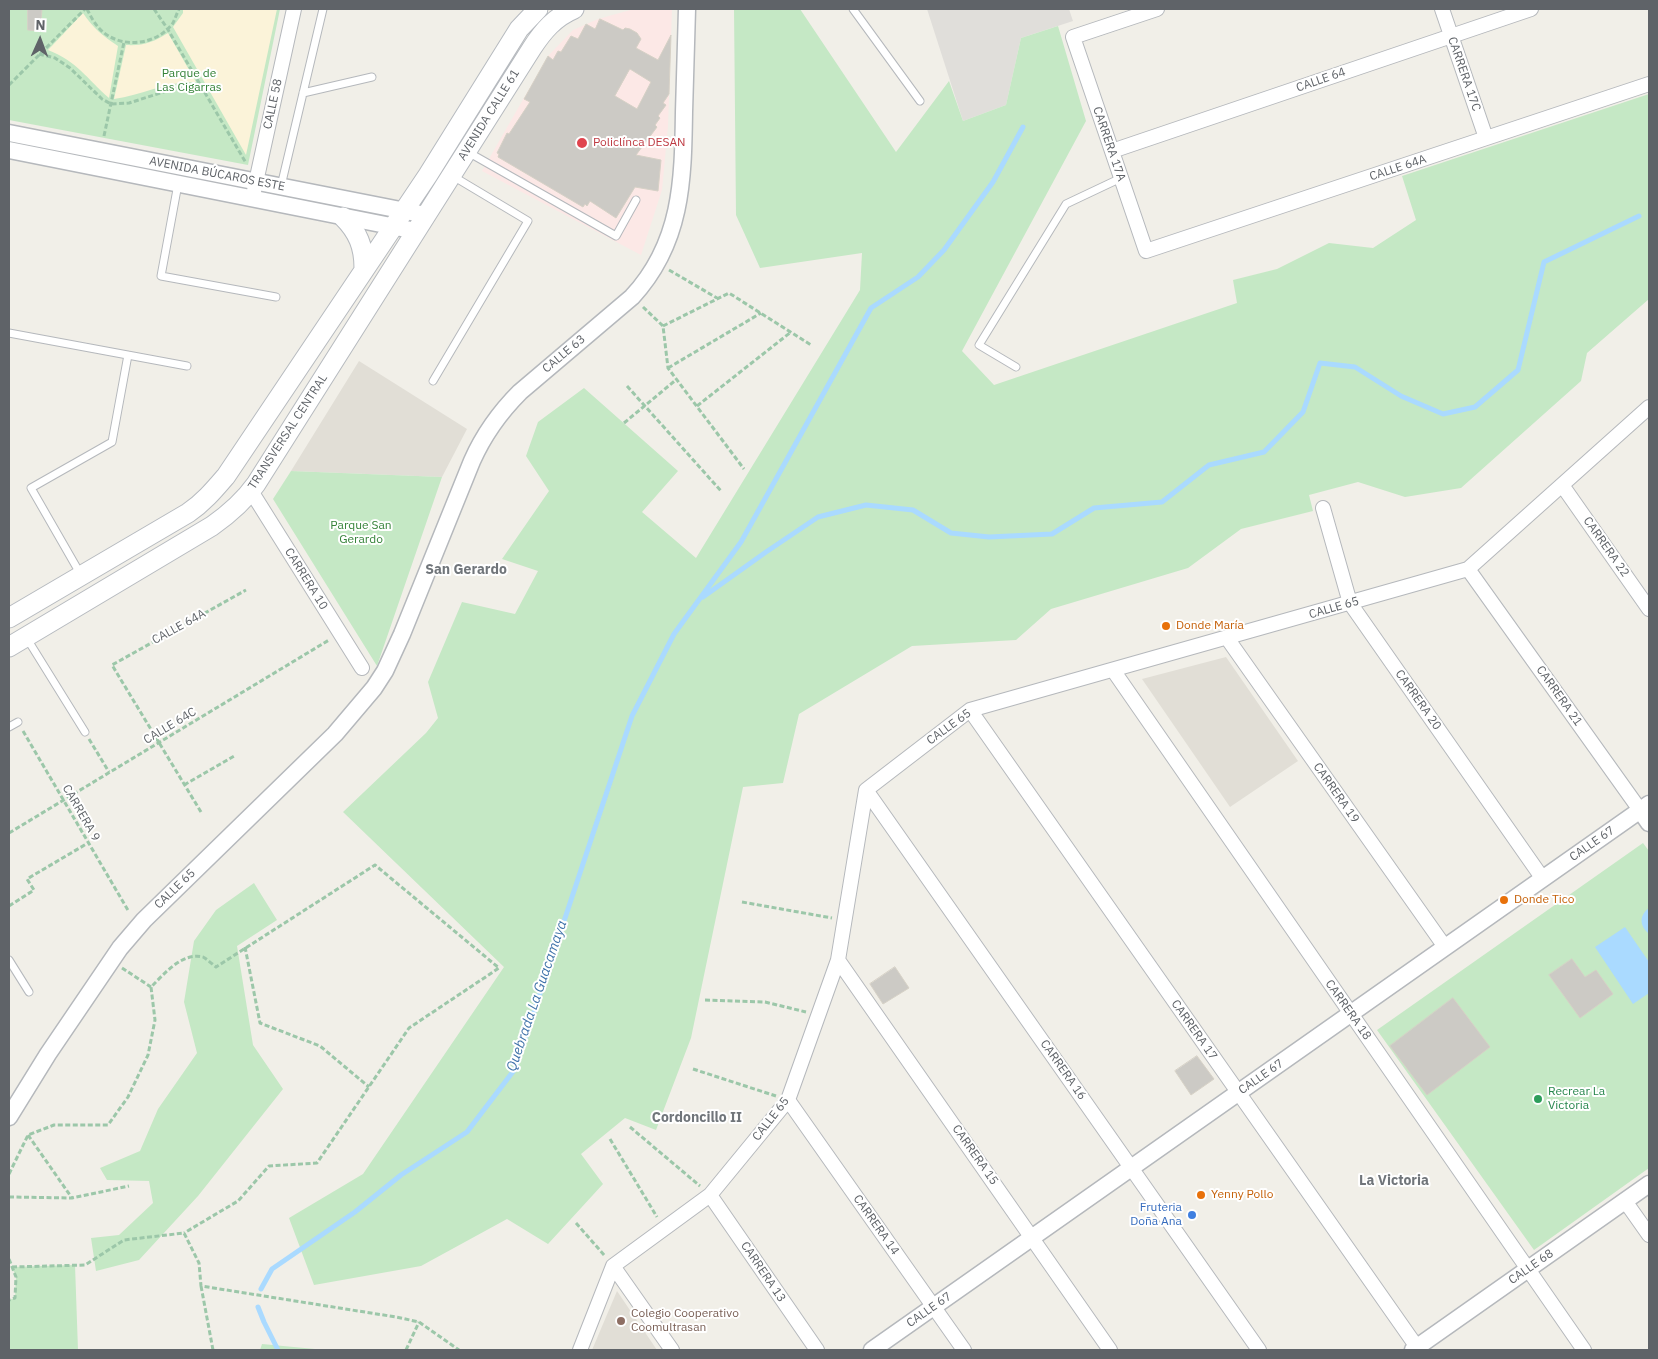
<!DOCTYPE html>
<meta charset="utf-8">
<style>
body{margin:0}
#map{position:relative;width:1658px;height:1359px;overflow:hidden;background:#f1efe8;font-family:"IBM Plex Sans",sans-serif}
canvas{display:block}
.frame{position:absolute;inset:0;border:10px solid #5f6368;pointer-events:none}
.north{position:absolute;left:15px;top:15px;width:50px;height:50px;-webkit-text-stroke:4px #fff;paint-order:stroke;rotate:2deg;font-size:14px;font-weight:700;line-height:20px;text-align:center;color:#5f6368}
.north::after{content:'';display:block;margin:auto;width:18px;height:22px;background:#5f6368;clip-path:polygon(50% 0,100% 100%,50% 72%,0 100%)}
</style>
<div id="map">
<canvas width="1658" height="1359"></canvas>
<div class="frame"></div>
<div class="north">N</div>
</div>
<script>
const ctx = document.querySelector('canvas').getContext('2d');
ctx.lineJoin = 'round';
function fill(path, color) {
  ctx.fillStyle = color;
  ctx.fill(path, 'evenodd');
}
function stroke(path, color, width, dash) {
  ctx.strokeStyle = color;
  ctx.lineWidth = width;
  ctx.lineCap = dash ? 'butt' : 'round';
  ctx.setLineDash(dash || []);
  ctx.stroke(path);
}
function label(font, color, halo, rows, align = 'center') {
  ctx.font = font + ' "IBM Plex Sans",sans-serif';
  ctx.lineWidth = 4;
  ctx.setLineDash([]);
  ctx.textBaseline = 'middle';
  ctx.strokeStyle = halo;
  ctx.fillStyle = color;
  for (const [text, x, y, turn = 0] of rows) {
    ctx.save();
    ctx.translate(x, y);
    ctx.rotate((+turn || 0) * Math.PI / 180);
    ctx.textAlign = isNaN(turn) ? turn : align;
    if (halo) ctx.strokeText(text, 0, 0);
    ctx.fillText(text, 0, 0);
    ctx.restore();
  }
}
fill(new Path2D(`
 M927 9H1069L1073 21 1021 38 1006 105 963 121Z`), '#e0deda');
fill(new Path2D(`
 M359 361 467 429 442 477 291 471Z
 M1226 657 1298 761 1230 807 1142 679Z
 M617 1291 657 1350H592Z`), '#e1ded6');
fill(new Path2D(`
 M634 9H672L668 126 662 190 641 255 482 171 548 56 573 30 598 19Z`), '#fce8e6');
fill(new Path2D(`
 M9 9H280L248 165 9 120Z
 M734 9H800L896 152 949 81 963 121 1006 105 1021 38 1058 26 1086 121 962 351 994 385 1237 303 1233 280 1277 269 1329 243 1373 248 1416 220 1402 176 1649 94V299L1587 353 1581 381 1461 488 1405 497 1358 482 1309 495 1313 511 1241 529 1188 568 1051 609 1016 640 912 646 799 714 783 783 743 787 691 1038 656 1130 625 1118 581 1154 603 1184 548 1244 507 1219 421 1266 314 1285 289 1218 363 1174 504 967 343 812 426 733 438 718 428 682 462 602 515 614 538 571 502 559 549 491 526 456 538 422 584 388 678 471 642 512 696 558 860 290 862 253 760 268 736 215Z
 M291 471 442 477 377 666 273 499Z
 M1643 843 1649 851V1168L1534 1250 1377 1030Z
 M254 883 277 920 237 946 253 1045 283 1089 198 1196 139 1260 96 1271 91 1238 119 1235 153 1203 149 1181 107 1180 100 1168 140 1151 158 1109 197 1053 184 1002 194 941 216 910Z
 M75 1265 78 1350H9V1300L15 1298 16 1277 12 1267Z
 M262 1344 315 1349V1350H260Z`), '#c5e8c5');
fill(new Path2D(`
 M183 9H277L246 155 173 27 183 13Z
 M83 13C92 27 104 37 118 46L109 98C87 79 77 61 48 50Z
 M168 33 196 82C168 81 142 95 114 99L126 45C143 46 154 42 168 33Z`), '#fbf3d9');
fill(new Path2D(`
 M1649 908V934C1639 926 1639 915 1649 908Z
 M1625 927 1649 962V993L1633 1004 1595 947Z`), '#aadaff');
stroke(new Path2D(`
 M703 597 766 552 818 517 866 505 913 510 951 533 989 537 1052 534 1094 508 1162 502 1209 465 1264 452 1303 412 1320 363 1355 367 1401 396 1443 414 1475 407 1518 370 1544 262 1639 216
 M261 1289 272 1269 355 1212 401 1175 467 1132 515 1069 632 716 674 634 741 542 871 308 918 277 944 250 993 182 1023 127
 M258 1307 264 1322 278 1350`), '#aadaff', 5);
const building = new Path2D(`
 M28 9H42L40 31 28 30Z
 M600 19 623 30 625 28 630 29 637 33 641 39 636 48 658 60 671 35 669 94 663 103 666 105 658 116 660 118 655 125 657 127 636 155 661 160 658 191 635 187 616 218 590 201 587 206 585 204 583 207 498 157 499 154 497 153 507 133 509 134 530 102 524 99 548 56 553 60 558 51 561 52 571 36 578 39 586 24 595 29ZM630 69 651 82 637 109 615 96Z
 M1572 959 1585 977 1596 970 1613 994 1580 1018 1549 975Z
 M895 967 909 988 883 1004 870 984Z
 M1453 998 1490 1047 1427 1095 1390 1046Z
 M1197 1056 1214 1079 1191 1095 1175 1071Z`);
fill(building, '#cccac5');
stroke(building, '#d6d1c6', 1);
const service = new Path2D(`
 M853 9 920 101
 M303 93 372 77
 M466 151 616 236 636 200
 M178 184 161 276 276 297
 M281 186 323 9
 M9 333 187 366
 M1016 367 979 345 1066 204 1121 178
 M433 381 528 221 451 175
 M81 575 31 488 112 442 128 355
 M26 637 85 732
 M9 727 18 722
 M9 960 29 992`);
const minor = new Path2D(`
 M1157 9 1073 37 1146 251 1649 84
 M1442 9 1486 138
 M1112 151 1531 9
 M254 191 294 9
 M1562 485 1649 609
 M251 491 362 668
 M1323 508 1350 603 1543 879
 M1468 569 1640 810
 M1227 638 1445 947
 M1113 670 1584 1350
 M970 710 1419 1350
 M866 790 1259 1350
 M838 960 1110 1350
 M788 1100 964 1350
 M710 1195 817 1350
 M1625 1201 1649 1235
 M613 1266 672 1350
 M580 1350 613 1266 710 1195 788 1100 838 960 866 790 970 710 1468 569 1649 407`);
const tertiary = new Path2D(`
 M9 133 426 215
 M9 150 416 231
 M1640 810 1649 823
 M9 1117 48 1054 120 948 144 920 335 734 374 688 385 671 402 634 472 461C484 434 499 413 520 392L632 297C682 243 683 181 684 112 685 77 686 43 687 9
 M872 1350 1649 804
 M1413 1350 1649 1184`);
const secondary = new Path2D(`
 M343 217C358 232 364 247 364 268
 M9 618 188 513C203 503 214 490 226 476L428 175 519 29 538 9
 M9 647 212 526C229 514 244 501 256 484L532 48C543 31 555 17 574 9`);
stroke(service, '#b5b8bc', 9);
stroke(minor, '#b5b8bc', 16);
stroke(tertiary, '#b5b8bc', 19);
stroke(secondary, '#b6babf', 21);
stroke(new Path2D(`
 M87 9C91 17 95 25 103 32 123 49 157 45 173 23 175 19 177 13 179 9
 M154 9 167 28 246 163
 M39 54 55 58 70 68 102 99 111 104 129 103 170 90 202 86
 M9 85 85 9
 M104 136 124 42
 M669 270 717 298
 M643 307 663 326 668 368 744 469
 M663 326 729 293 811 345
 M668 368 761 313
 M627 386 721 491
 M697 406 791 332
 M624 423 677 379
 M23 731 129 912
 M89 739 109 772
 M184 785 236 755
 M201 812 112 665 246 590
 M9 833 329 640
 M742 902 832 918
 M9 906 34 890 27 879 88 843
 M245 947 260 1023 320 1046 369 1087
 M122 968 151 987
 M705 1000 765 1002 806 1012
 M693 1069 776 1096
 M630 1127 700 1186
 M28 1135 72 1198
 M610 1139 657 1217
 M9 1174 28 1135 54 1125H108L128 1097 148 1055 155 1020 151 987C164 974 182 952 203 957 207 959 212 964 216 967L375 865 499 968 409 1028 317 1163 269 1166 238 1201 184 1233
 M9 1197 72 1198 129 1186
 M576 1223 605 1256
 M9 1259 16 1277 15 1298 9 1300
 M12 1267 85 1265 124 1240 184 1233 199 1263 201 1286 396 1317 419 1322 459 1350
 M201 1286 213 1350
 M406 1350 419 1322`), '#9cc7a9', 3, [5, 2.5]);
stroke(service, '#fff', 7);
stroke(minor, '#fff', 14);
stroke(tertiary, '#fff', 16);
stroke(secondary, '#fff', 19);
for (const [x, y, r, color] of [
 [582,143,6,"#e0444e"],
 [1166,626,5,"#e8710a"],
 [1504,900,5,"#e8710a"],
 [1538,1099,5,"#2e9e5b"],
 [1201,1195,5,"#e8710a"],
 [1192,1215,5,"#3f7fe0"],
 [621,1321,5,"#8d6e63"]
]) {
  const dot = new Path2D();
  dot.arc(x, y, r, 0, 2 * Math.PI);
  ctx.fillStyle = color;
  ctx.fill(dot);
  stroke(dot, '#fff', 2);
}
label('12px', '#348238', '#fff', [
 ["Parque de",189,74],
 ["Las Cigarras",189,88],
 ["Parque San",361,526],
 ["Gerardo",361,540]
]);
label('12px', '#5f6368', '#fff', [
 ["CARRERA 17C",1464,74,71],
 ["CALLE 64",1321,80,-19],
 ["CALLE 58",273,104,-78],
 ["AVENIDA CALLE 61",489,115,-58],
 ["CARRERA 17A",1109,144,71],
 ["CALLE 64A",1398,168,-18],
 ["AVENIDA BÚCAROS ESTE",217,174,11],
 ["CALLE 63",564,354,-40],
 ["TRANSVERSAL CENTRAL",288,432,-57],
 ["CARRERA 22",1606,547,55],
 ["CARRERA 10",306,579,58],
 ["CALLE 65",1334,608,-16],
 ["CALLE 64A",179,627,-29],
 ["CARRERA 21",1559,696,55],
 ["CARRERA 20",1418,700,55],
 ["CALLE 64C",170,726,-31],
 ["CALLE 65",949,727,-36],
 ["CARRERA 19",1336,793,55],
 ["CARRERA 9",81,813,60],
 ["CALLE 67",1592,844,-35],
 ["CALLE 65",175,889,-44],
 ["CARRERA 18",1348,1010,55],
 ["CARRERA 17",1194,1030,55],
 ["CARRERA 16",1063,1070,55],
 ["CALLE 67",1261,1077,-35],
 ["CALLE 65",771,1119,-52],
 ["CARRERA 15",975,1155,55],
 ["CARRERA 14",876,1225,55],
 ["CALLE 68",1531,1267,-35],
 ["CARRERA 13",763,1272,56],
 ["CALLE 67",929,1310,-35]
]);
label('12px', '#be3a42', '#fff', [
 ["Policlínca DESAN",593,143]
], 'left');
label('12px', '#c56008', '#fff', [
 ["Donde María",1176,626],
 ["Donde Tico",1514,900],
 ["Yenny Pollo",1211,1195]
], 'left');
label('12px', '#27864d', '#fff', [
 ["Recrear La",1548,1092],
 ["Victoria",1548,1106]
], 'left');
label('12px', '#366cbe', '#fff', [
 ["Fruteria",1182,1208],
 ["Doña Ana",1182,1222]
], 'right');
label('12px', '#785e54', '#fff', [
 ["Colegio Cooperativo",631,1314],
 ["Coomultrasan",631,1328]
], 'left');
label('bold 14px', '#70757a', '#fff', [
 ["San Gerardo",466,570],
 ["Cordoncillo II",697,1118],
 ["La Victoria",1394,1181]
]);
label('italic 14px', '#4174aa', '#fff', [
 ["Quebrada La Guacamaya",537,996,-71]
]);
</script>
